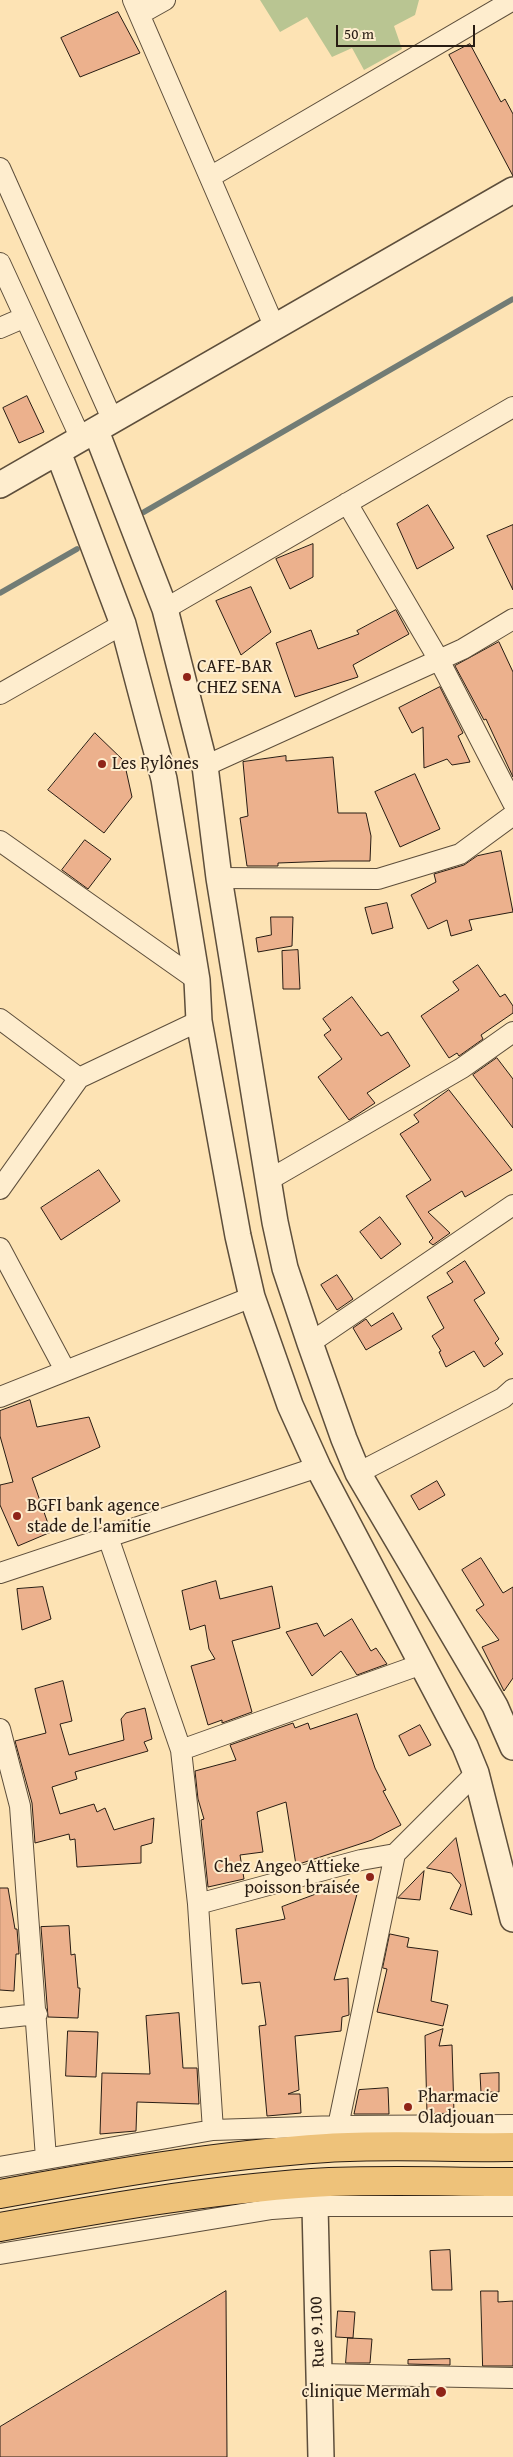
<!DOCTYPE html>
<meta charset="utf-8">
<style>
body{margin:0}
#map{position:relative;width:513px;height:2457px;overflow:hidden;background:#fde3b4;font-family:"Gentium Book Plus",serif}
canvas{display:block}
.scale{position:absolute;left:336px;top:25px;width:139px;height:22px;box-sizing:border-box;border:2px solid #281c13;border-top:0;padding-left:6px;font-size:15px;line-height:18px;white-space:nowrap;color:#281c13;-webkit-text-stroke:4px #feedce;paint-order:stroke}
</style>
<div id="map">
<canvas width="513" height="2457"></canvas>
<div class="scale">50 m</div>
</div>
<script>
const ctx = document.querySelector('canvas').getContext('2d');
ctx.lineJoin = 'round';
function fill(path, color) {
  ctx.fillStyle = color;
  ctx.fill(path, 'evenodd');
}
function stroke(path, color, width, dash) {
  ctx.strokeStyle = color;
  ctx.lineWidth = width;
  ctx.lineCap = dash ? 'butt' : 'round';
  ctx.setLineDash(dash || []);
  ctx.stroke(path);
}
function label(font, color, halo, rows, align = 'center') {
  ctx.font = font + ' "Gentium Book Plus",serif';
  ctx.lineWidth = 4;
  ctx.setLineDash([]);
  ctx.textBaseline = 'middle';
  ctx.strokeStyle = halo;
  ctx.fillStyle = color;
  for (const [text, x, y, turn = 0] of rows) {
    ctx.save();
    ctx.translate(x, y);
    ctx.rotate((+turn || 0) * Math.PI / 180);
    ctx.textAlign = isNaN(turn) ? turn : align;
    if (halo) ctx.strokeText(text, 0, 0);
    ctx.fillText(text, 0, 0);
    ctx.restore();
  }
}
fill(new Path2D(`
 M260 0H419L415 15 394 26 402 49 364 70 352 48 332 57 307 17 280 32Z`), '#b9c592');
stroke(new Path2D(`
 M144 512 513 299
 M0 593 77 549`), '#727c75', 5.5);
const building = new Path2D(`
 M118 12 140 53 80 77 61 38Z
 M470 44 501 102 505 99 513 114V176L449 55Z
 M27 396 44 432 19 443 3 408Z
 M428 505 454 548 417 569 397 524Z
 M513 525V590L487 536Z
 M313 544V577L290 589 276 559Z
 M251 587 271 632 241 655 216 601Z
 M396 610 409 634 353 665 358 677 295 697 276 643 311 630 318 649 359 634 357 631Z
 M499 642 513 672V777L486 719 484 720 455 666Z
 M440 687 463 733 458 736 470 762 452 765 447 759 424 768 423 727 412 733 399 708Z
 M95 733 124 761 132 797 104 833 48 790Z
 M286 756V761L333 757 338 813H366L371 836 370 861H332L278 863V866H247L240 818 248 816 243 762Z
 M415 774 440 829 400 847 375 792Z
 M85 840 111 859 88 889 62 870Z
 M501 851 513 912 469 920 472 930 451 936 447 920 428 929 411 895 436 882 434 874 464 865 477 856Z
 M387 903 393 928 372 934 365 908Z
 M271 917H293L292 946 258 952 256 938 271 935Z
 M298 950 300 989H283L282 951Z
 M478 965 500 997 505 994 513 1006V1013L481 1035 483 1039 459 1056 457 1053 449 1058 421 1016 459 990 453 982Z
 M352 997 381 1036 388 1032 410 1066 367 1093 375 1103 349 1120 318 1077 342 1059 324 1035 331 1030 323 1019Z
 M497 1058 513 1079V1128L473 1075Z
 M449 1090 512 1170 465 1197 462 1191 428 1212 450 1233 433 1245 429 1242 433 1238 406 1196 431 1180 400 1134 419 1122 414 1115Z
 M99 1170 120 1201 61 1240 41 1208Z
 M380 1217 401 1244 381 1259 360 1232Z
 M465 1261 485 1293 474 1300 499 1339 495 1343 503 1354 484 1367 474 1351 446 1367 439 1352 441 1351 432 1336 444 1328 427 1297 453 1282 447 1273Z
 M337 1275 353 1299 337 1310 321 1285Z
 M393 1313 402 1329 366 1350 353 1328 366 1319 371 1326Z
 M30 1400 37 1427 89 1417 100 1447 32 1478 51 1532 18 1546 0 1505V1485L13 1482 0 1436V1411Z
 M437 1481 445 1495 419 1510 411 1496Z
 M481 1558 503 1593 513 1587V1678L504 1691 482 1647 499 1640 476 1610 484 1605 462 1570Z
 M216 1581 220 1599 272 1586 280 1628 232 1641 252 1712 222 1723V1720L208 1725 191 1666 215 1659 209 1649 205 1625 190 1630 182 1591Z
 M43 1587 51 1619 22 1630 17 1589Z
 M352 1619 371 1651 376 1648 387 1664 357 1675 341 1651 312 1676 286 1632 317 1623 324 1636Z
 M63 1681 72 1721 60 1724 69 1755 124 1740 121 1719 126 1713 145 1708 152 1739 144 1742 148 1751 75 1772 77 1779 52 1787 60 1814 94 1804 97 1812 105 1808 114 1830 154 1818 152 1843 141 1846V1863L77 1867 75 1839 70 1840 69 1834 35 1843 32 1803 15 1741 46 1733 35 1689Z
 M357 1714 375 1768 386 1790 383 1791 401 1825 372 1840 296 1865 286 1802 257 1812 263 1852 240 1855 244 1879 208 1887 201 1820 204 1819 198 1799 195 1771 236 1760 230 1745 293 1723 295 1728 308 1723 310 1729Z
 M420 1725 431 1745 409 1756 399 1736Z
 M456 1838 467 1891 472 1915 450 1909 461 1885 451 1873 427 1868Z
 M424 1871 420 1900 398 1898Z
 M341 1885 357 1894 334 1980 348 1978 349 2015 342 2017 341 2031 295 2036 299 2090 288 2094H300L301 2113 267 2116 259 2026 266 2025 260 1982 242 1984 236 1929 285 1919 282 1907Z
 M0 1888H8L15 1929H17L19 1954H16L14 1991 0 1990Z
 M69 1926 71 1955 75 1954 78 1988H80L78 2018 48 2017 41 1927Z
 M390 1934 409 1938 407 1947 438 1951 431 2001 448 2005 443 2026 377 2012 387 1969 383 1968Z
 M179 2013 183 2068H197L199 2104 137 2102 136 2131 100 2134 102 2073 150 2074 146 2016Z
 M443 2029 439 2046 452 2045 454 2113 427 2114 425 2036Z
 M68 2031 98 2032 96 2077 66 2076Z
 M499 2073V2092H481L480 2074Z
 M388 2088 389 2114H354L359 2090Z
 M450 2250 452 2290H432L430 2251Z
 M226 2291 227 2457H0V2427Z
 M481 2291H498V2302L513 2301V2366H483Z
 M338 2311 355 2312 353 2338 336 2337Z
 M348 2338 372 2339 370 2363H346Z
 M450 2359V2365L408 2364V2360Z`);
fill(building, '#ecb18d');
stroke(building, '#281c13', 1);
const minor = new Path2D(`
 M133 0 275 328
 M140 14 165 0
 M0 168 113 421
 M210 177 513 0
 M0 263 81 439
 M0 328 23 318
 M347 503 439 660 513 803
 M165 609 513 407
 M0 694 123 624
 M205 766 463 649 513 619
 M0 841 197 980
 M219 878 378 879 460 854 513 815
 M0 1019 79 1078
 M267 1181 462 1068 513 1032
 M0 1189 79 1078 199 1021
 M0 1248 65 1370
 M310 1343 513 1205
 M0 1397 252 1297
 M358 1473 503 1398 513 1389
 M108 1537 181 1750 198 1904 213 2130
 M0 1573 318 1467
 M0 1729 20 1806 46 2158
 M181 1750 422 1664
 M198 1904 361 1860 395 1854
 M0 2018 37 2014
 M338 2126 395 1854 476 1773
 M0 2167 213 2130 338 2126 513 2125
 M0 2254 272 2209 315 2206H513
 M320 2374 513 2378`);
const tertiary = new Path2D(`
 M96 431 165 609 205 766 219 878 275 1222 285 1268 310 1343 344 1439 358 1473 495 1706 513 1747
 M58 452 123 624 164 779 197 980 199 1021 238 1236 252 1297 290 1405 318 1467 465 1746 476 1773 513 1919
 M0 485 513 190
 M315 2206 321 2457`);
const trunk = new Path2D(`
 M0 2194C109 2174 217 2155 327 2148 388 2144 451 2148 513 2147
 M0 2227C104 2208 207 2190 312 2183 378 2179 446 2182 513 2182`);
stroke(minor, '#5d4e3b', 22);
stroke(tertiary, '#5d4e3b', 28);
stroke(trunk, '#281c13', 30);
stroke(minor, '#feedce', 20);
stroke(tertiary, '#feedce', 25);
stroke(trunk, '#eec27a', 28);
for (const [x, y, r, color] of [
 [187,677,5,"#8f2418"],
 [102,764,5,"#8f2418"],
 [17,1516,5,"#8f2418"],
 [370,1877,5,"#8f2418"],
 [408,2107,5,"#8f2418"],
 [441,2392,6,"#8f2418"]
]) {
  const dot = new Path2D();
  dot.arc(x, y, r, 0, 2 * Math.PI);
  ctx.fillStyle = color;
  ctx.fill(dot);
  stroke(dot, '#feedce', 2);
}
label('18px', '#281c13', '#feedce', [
 ["CAFE-BAR",197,667],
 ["CHEZ SENA",197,688],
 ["Les Pylônes",112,764],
 ["BGFI bank agence",27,1506],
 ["stade de l'amitie",27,1527],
 ["Chez Angeo Attieke",360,1867,"right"],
 ["poisson braisée",360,1888,"right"],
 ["Pharmacie",418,2097],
 ["Oladjouan",418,2118],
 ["clinique Mermah",430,2392,"right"]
], 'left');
label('18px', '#281c13', '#feedce', [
 ["Rue 9.100",318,2332,-92]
]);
</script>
